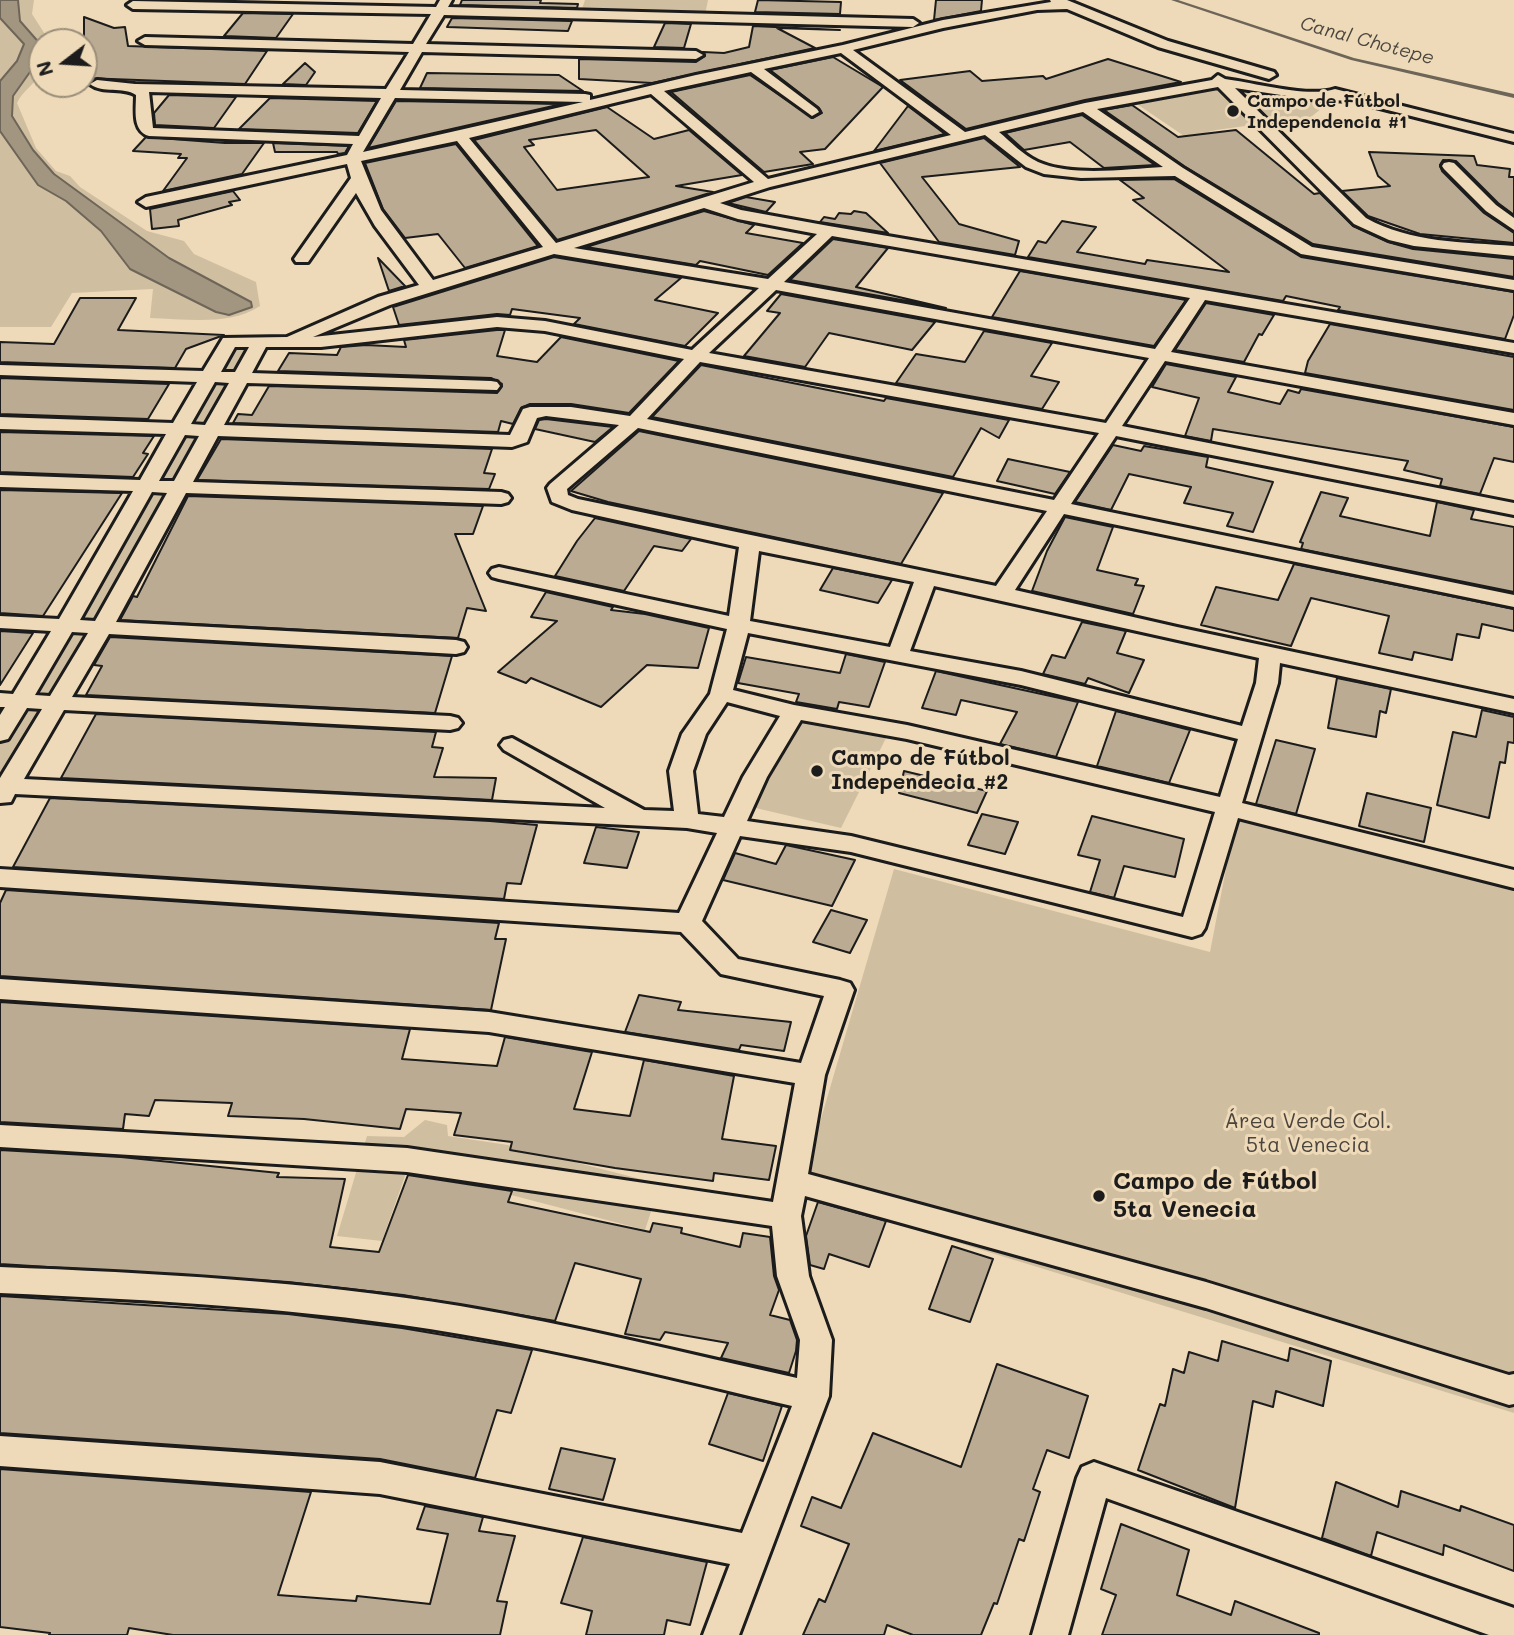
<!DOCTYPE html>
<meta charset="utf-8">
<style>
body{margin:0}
#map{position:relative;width:1514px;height:1635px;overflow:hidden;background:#eedab8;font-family:Mali,sans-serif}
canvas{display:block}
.north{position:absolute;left:28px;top:28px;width:70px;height:70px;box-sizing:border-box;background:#eedab8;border:2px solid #9a8e7a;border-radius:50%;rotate:253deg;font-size:19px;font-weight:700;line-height:28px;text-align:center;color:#1c1c1c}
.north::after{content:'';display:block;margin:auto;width:24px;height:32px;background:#1c1c1c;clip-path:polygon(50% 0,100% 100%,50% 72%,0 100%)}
</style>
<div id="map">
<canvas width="1514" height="1635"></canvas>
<div class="north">N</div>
</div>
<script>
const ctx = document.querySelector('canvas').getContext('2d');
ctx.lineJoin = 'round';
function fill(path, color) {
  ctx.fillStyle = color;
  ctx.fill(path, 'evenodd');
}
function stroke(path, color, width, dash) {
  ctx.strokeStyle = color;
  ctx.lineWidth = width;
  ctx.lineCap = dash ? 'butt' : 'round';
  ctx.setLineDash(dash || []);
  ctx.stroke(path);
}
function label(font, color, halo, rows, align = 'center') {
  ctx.font = font + ' Mali,sans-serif';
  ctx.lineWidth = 6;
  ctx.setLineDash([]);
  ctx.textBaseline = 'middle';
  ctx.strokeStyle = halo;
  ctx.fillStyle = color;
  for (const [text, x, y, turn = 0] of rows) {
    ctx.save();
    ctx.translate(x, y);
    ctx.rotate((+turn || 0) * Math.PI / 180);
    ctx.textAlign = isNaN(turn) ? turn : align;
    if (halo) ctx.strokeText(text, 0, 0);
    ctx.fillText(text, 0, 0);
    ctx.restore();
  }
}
fill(new Path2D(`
 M0 0H34L32 14 50 42H42C42 50 44 64 41 71 36 84 22 91 17 103L36 148 56 171 70 176 80 187 147 231 184 241 194 254 256 282 260 306C230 326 186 319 150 318L153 289 72 293 51 327H0Z
 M585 0H708L705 15 581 12Z
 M1217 82 1327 104 1311 117 1216 130 1187 138 1134 102Z
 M256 345 0 793V736L231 347Z
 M798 716 887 736 841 828 743 805Z
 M1236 817 1514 888V1413L799 1194 894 869 1210 952Z
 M425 1120 447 1125 448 1136 508 1145 660 1184 645 1230 450 1179 406 1173 382 1241 337 1236 367 1136 404 1137Z`), '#d0bea1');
const water = new Path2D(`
 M0 0H18L20 21 42 46V55L13 96 12 116 33 150 54 174 169 258 251 302 252 307 229 315 216 312 130 269 101 231 66 201 38 185 0 131V81L17 61 24 44 0 18Z`);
fill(water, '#a39680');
stroke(water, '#6d6558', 2);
fill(new Path2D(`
 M1171 0H1178L1354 58 1514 94V98L1351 60Z`), '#6d6558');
const building = new Path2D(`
 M462 0H541L540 3 578 4 577 8 460 5Z
 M758 0 841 2 840 14 755 12Z
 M936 0H982L981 11 934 20Z
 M243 13 293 14 276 38 224 36Z
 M84 17 114 28 125 27 128 46 267 51 245 84 84 78Z
 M452 18 572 21 568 31 447 27Z
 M665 23 691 24 684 48 654 47Z
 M753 26 840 30 777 28 815 48 652 83 579 79V59L696 62 705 56 703 52 724 53 749 47Z
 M833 57 883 87 825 149 800 152 813 164 764 172 671 92 750 75 813 118 822 113 819 108 770 70Z
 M1108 59 1181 82 1085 100 966 129 900 80 970 71 982 81 1043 76 1046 79Z
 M305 63 315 72 306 85 283 84Z
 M427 73 559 75 583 91 420 88Z
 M169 95 236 97 214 128 155 125 154 113Z
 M270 98 377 101 358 133 239 129Z
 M396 101 562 104 368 148Z
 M1132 105 1178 137 1236 130 1314 194 1320 193 1353 226 1388 242 1413 249 1514 259V277L1313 244 1184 166 1104 110Z
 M908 106 945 134 874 151Z
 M607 107 654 139 689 130 742 175 676 186 713 192 557 240 474 140ZM596 130 649 177 557 190 524 147 534 145 529 140Z
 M1082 115 1155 165 1104 168 1070 142 1024 150 1005 133Z
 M146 137 225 143H264L242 174 163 191 187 158H178L181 154 133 151Z
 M984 138 1020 167 922 177 959 224 1019 241 1015 255 939 242 880 163Z
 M273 143 349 146 345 153 338 154 337 152H275Z
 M456 144 538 246 465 268 438 234 405 238 383 209 365 163Z
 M1369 152 1474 156 1477 165 1510 169 1509 177H1514V215L1498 203 1456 161 1443 160 1440 165 1442 171 1484 213 1514 233V243L1420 234 1368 216 1342 191 1390 186 1378 176Z
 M1174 179 1301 257 1514 292V315L1505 339 1338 310 1340 307 1286 296 1283 301 1028 257 1038 241 1046 243 1062 221 1096 227 1077 252 1145 264 1147 260 1229 272 1133 200 1144 198 1120 180Z
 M233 191 240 200 229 202 232 205 178 220 179 226 152 229 150 209Z
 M746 197 775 202 766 212 728 203Z
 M704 211 754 225 746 233 803 243 768 275 700 261 696 265 586 247Z
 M854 211 866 213 888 233 820 222 824 217 835 219 839 213 851 214Z
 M833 239 888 248 856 287 946 308 790 280Z
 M554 257 681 278 655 300 718 313 685 346 574 324 580 318 512 309 510 315 497 314 399 325 393 307Z
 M378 258 405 286 389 291Z
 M1020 271 1186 300 1154 346 992 317Z
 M781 294 935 322 912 350 829 333 805 367 744 356 780 313 767 311Z
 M80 298H136L118 330 224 335 186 349 175 368 0 362V342L54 344Z
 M1206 303 1274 315 1262 335 1259 334 1244 362 1175 350Z
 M1330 324 1514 357V410L1305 373 1308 361Z
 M497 330H505L497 356 537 362 561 337 679 361 629 413 571 404H530L521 408 513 424 501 421 498 432 233 423 238 414 252 415 269 386 497 393 502 384 491 378 278 371 289 353 337 355 341 347 366 345 406 347 404 340Z
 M984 331 1052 343 1031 376 1059 382 1042 409 896 383 916 354 965 362Z
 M1166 364 1236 377 1228 392 1280 404 1288 390 1299 393 1301 389 1514 427V462L1494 458 1480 494 1440 486 1442 479 1404 470 1408 461 1213 429 1211 441 1185 436 1199 398 1152 387Z
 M701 365 884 401 886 398 1009 420 999 438 981 428 953 477 652 417Z
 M0 378 169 384 148 419 0 414Z
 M546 419 613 427 595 442 535 429 539 420Z
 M639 431 943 493 901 564 608 502 571 491Z
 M0 432 154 436 143 453 148 454 133 477 0 472Z
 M221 439 492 449 484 473 495 474 489 489 197 480Z
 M1113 445 1141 451 1144 446 1208 457 1206 467 1273 482 1253 532 1227 526 1233 513 1184 503 1191 487 1129 474 1111 510 1075 502Z
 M1008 459 1070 472 1055 494 997 481Z
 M0 490 122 493 43 616 0 613Z
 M1321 492 1348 498 1340 516 1430 536 1437 502 1474 510 1471 519 1514 527V592L1301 549 1303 543 1300 542Z
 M188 496 483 506 473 534H455L486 611 467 608 458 638 120 620 133 596 137 597Z
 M1065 517 1113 527 1097 570 1138 579 1135 585 1144 586 1133 614 1032 591 1047 551Z
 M595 518 691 539 682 551 654 546 624 591 555 576 577 541Z
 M1294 564 1514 609V631L1482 624 1479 638 1457 634 1452 660 1414 652 1412 660 1379 653 1389 616 1311 598 1291 646 1201 625 1216 587 1278 600Z
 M833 568 892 580 878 603 820 590Z
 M546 592 613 607 611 610 645 614 709 628 698 668 647 665 601 707 531 678 526 683 498 672 557 621 531 617Z
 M1082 622 1126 631 1117 653 1144 660 1129 693 1088 678 1085 684 1043 674 1052 655 1065 658Z
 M0 631 33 633 0 685Z
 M110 637 452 656 435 713 86 695 102 666 94 665Z
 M846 654 885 662 869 707 839 702 837 709 796 702 799 694 738 683 746 657 840 673Z
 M936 671 1078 702 1056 757 1000 744 1017 712 961 700 956 715 922 708Z
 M1337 678 1391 689 1386 713 1380 711 1376 737 1328 728Z
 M1482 710 1514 717V743L1508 742 1505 763 1500 762 1489 818 1437 805 1453 732 1476 737Z
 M1116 711 1190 730 1169 783 1097 766Z
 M96 714 436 732 432 747 443 748 434 777 496 778 492 800 61 778Z
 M1276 740 1315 749 1296 814 1256 804Z
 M904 771 987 791 977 813 899 793Z
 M1367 793 1431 808 1424 842 1359 826Z
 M50 798 490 821 537 825 521 884 507 883 504 899 13 867Z
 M982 814 1018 822 1005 854 968 845Z
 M1092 816 1184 839 1175 877 1124 866 1114 898 1090 892 1100 860 1078 855Z
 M596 827 639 832 627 868 584 863Z
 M786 845 855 860 832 906 723 880 735 853 776 864Z
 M6 890 499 923 495 939H506L491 1010 0 976V903Z
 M831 910 867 920 850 953 813 942Z
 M639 995 681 1002 678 1010 791 1022 784 1051 741 1045 739 1050 625 1032Z
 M0 1002 410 1029 402 1059 497 1066 505 1037 592 1052 574 1109 630 1116 644 1060 734 1076 722 1139 776 1146 769 1180 714 1173 713 1181 615 1168 510 1150 512 1142 454 1135 461 1113 406 1109 400 1129 304 1119 228 1116 232 1103 155 1100 149 1116 125 1114 123 1129 0 1122Z
 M0 1150 121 1157 279 1173 277 1177 345 1179 330 1247 379 1252 408 1175 512 1191 508 1202 650 1232 653 1223 682 1228 681 1233 740 1247 743 1233 770 1237 774 1276 779 1290 770 1315 790 1320 797 1340 796 1351 789 1373 721 1358 728 1343 665 1332 660 1340 625 1334 641 1279 575 1263 555 1321 403 1295 288 1282 0 1264Z
 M818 1202 886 1221 869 1267 829 1254 824 1269 810 1265 806 1236Z
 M952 1246 993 1259 970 1322 929 1309Z
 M0 1296 288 1314 402 1328 532 1350 511 1413 497 1410 475 1478 380 1459 0 1433Z
 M1222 1341 1288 1361 1290 1348 1331 1361 1323 1406 1276 1391 1273 1407 1253 1401 1235 1508 1138 1470 1160 1404 1165 1406 1173 1369 1184 1373 1189 1352 1218 1361Z
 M997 1364 1088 1396 1069 1458 1047 1450 1033 1489 1040 1492 1024 1541 1019 1539 997 1604 994 1603 981 1635H913L887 1625 884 1635H803L819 1599 825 1602 849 1544 801 1526 812 1497 841 1508 873 1433 961 1467Z
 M728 1393 782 1406 763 1461 709 1444Z
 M561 1448 615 1459 603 1500 549 1489Z
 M0 1469 311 1492 278 1595 356 1601 357 1596 430 1604 448 1534 417 1529 425 1506 483 1517 479 1531 515 1536 497 1601 507 1602 500 1635H173L129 1628 127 1635H49L50 1633 0 1627Z
 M1336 1482 1398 1507 1401 1491 1460 1511 1461 1506 1514 1525V1571L1444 1545 1443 1555 1377 1532 1371 1556 1322 1538Z
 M1121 1524 1189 1550 1177 1595 1231 1615 1235 1601 1319 1633V1635H1102L1116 1595 1101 1589Z
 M583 1537 707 1562 690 1625 667 1620 664 1635H586L592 1611 561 1603Z`);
fill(building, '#baab92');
stroke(building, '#1c1c1c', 2);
const minor = new Path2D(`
 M440 0H452L448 7 913 19 919 23 913 27 444 15 426 44 696 51 703 55 696 59 422 52 400 90 585 94 590 95V100L696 75 843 45 943 20 1051 2 1050 0H1067L1168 41 1274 72 1276 75 1269 79 1158 47 1067 9 1037 10 943 28 853 50 965 132 1085 103 1212 80 1218 75 1225 79C1256 83 1308 98 1335 89L1514 134V142L1352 101 1307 99 1235 88 1366 218C1411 243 1463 242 1514 246V256L1414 246 1389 240 1354 224 1218 87 1097 109 1183 168 1312 247 1514 280V290L1301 254 1175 176 1081 178 1044 174 1026 167 985 135 770 187 720 203 741 210 829 226 1514 343V353L1205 300 1171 352 1514 413V425L1165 361 1122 426 1514 503V515L1116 436 1071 504 1514 595V607L1064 514 1015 590 1177 627 1514 699V713L1280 663 1278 683 1242 803 1514 870V888L1238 818 1205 928 1201 934 1192 937 851 852 740 836 702 921 738 959 840 980 850 983 854 990 825 1075 808 1174 1206 1282 1509 1375 1514 1374V1404L1509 1405 1206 1308 805 1196 801 1216 809 1276 832 1340 829 1396 739 1635H703L730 1564 380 1494 0 1466V1436L380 1462 742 1533 792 1406C681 1380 571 1352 460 1334 308 1308 153 1300 0 1293V1267C153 1273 308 1281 460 1306 573 1325 685 1353 797 1378L800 1340 777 1276 772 1226 407 1172 0 1147V1125L407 1148 773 1202 795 1083 489 1032 0 999V979L489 1012 801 1063 824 996 721 974 681 932 0 887V869L679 913 717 833 687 828 15 794 11 802 0 803V778L42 709 27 708 8 739 0 741V715L5 707H0V693L13 694 51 631 0 628V616L59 619 133 491 0 487V475L140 480 166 434 0 429V417L173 423 197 382 0 375V365L203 371 223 338 287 337 378 297 419 285 375 226 356 193 308 262H296L294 259 351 178 347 164 146 207 138 202 146 197 347 155 353 144 149 136C132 131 136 110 136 95 123 86 103 94 90 84L97 80 135 84 386 89 409 52 145 45 138 41 145 37 413 44 431 14 133 9 127 5 133 1 436 7ZM841 53 951 135 768 179 664 91 751 72 812 116 819 112 817 109 764 69ZM149 92 381 98 359 136 153 128ZM651 94 754 182 556 243 469 138ZM395 98 583 102 363 152ZM1083 112 1163 167C1127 169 1071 177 1038 162 1023 155 1011 142 999 132ZM457 141 543 247 433 280 381 210 361 161ZM704 208 738 219 817 234 768 279 574 248ZM832 236 1190 298 1155 349 784 282ZM554 254 759 288 692 350 545 321 497 317 313 337 390 305ZM776 290 1149 358 1106 423 709 353ZM497 327 545 331 684 359 630 416 571 407H530L523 409 510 435 224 425 247 383 497 390 500 386 497 382 491 381 252 373 266 347H321ZM235 347H249L235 372H221ZM700 362 1099 433 1054 500 647 419ZM215 382 229 383 205 425 191 424ZM546 416 619 425 550 484 547 488 552 502 572 510 739 547 729 616 499 567 492 569 489 573 492 577 499 579 727 629 710 694 682 734 669 771 674 811 644 810 512 738 504 740 500 745 504 750 605 808 24 779 64 710 450 730 458 728 462 723 458 718 450 716 72 697 109 634 456 654 464 652 467 647 464 642 456 640 116 622 186 493 501 504 508 502 511 498 508 494 501 492 193 482 218 436 512 447 527 442 537 418ZM638 428 1047 511 996 586 578 499 568 495 567 489ZM185 435 199 436 174 481H159ZM152 492 167 493 95 621 80 620ZM759 551 914 582 890 647 750 621ZM934 586 1259 658 1256 683 1242 726 1021 671 910 651ZM72 632 88 633 50 696 35 695ZM748 633 1021 685 1238 739 1220 797 907 725 794 705 733 690ZM727 702 780 716 743 777 724 817 698 814 693 771 706 734ZM801 720 907 739 1215 812 1183 917 851 836 747 821 767 777Z
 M1449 162 1454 163 1496 205 1514 218V230L1486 211 1444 169 1442 166 1444 163Z
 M1094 1462 1514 1608V1635H1489L1106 1498 1068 1635H1032L1077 1478 1082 1467Z`);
stroke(minor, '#1c1c1c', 6);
fill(minor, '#eedab8');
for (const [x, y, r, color] of [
 [1233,111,7,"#1c1c1c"],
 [817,771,7,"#1c1c1c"],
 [1099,1196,7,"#1c1c1c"]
]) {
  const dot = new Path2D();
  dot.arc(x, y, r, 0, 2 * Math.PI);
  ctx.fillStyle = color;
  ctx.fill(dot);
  stroke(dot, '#eedab8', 2.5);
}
label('bold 18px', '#1c1c1c', '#eedab8', [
 ["Campo de Fútbol",1247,101],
 ["Independencia #1",1247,122]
], 'left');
label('italic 19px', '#4b473f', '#eedab8', [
 ["Canal Chotepe",1367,41,15]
]);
label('bold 21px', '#1c1c1c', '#eedab8', [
 ["Campo de Fútbol",831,759],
 ["Independecia #2",831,783]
], 'left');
label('21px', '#49443d', '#eedab8', [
 ["Área Verde Col.",1308,1122],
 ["5ta Venecia",1308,1146]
]);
label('bold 24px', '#1c1c1c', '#eedab8', [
 ["Campo de Fútbol",1113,1182],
 ["5ta Venecia",1113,1210]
], 'left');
</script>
